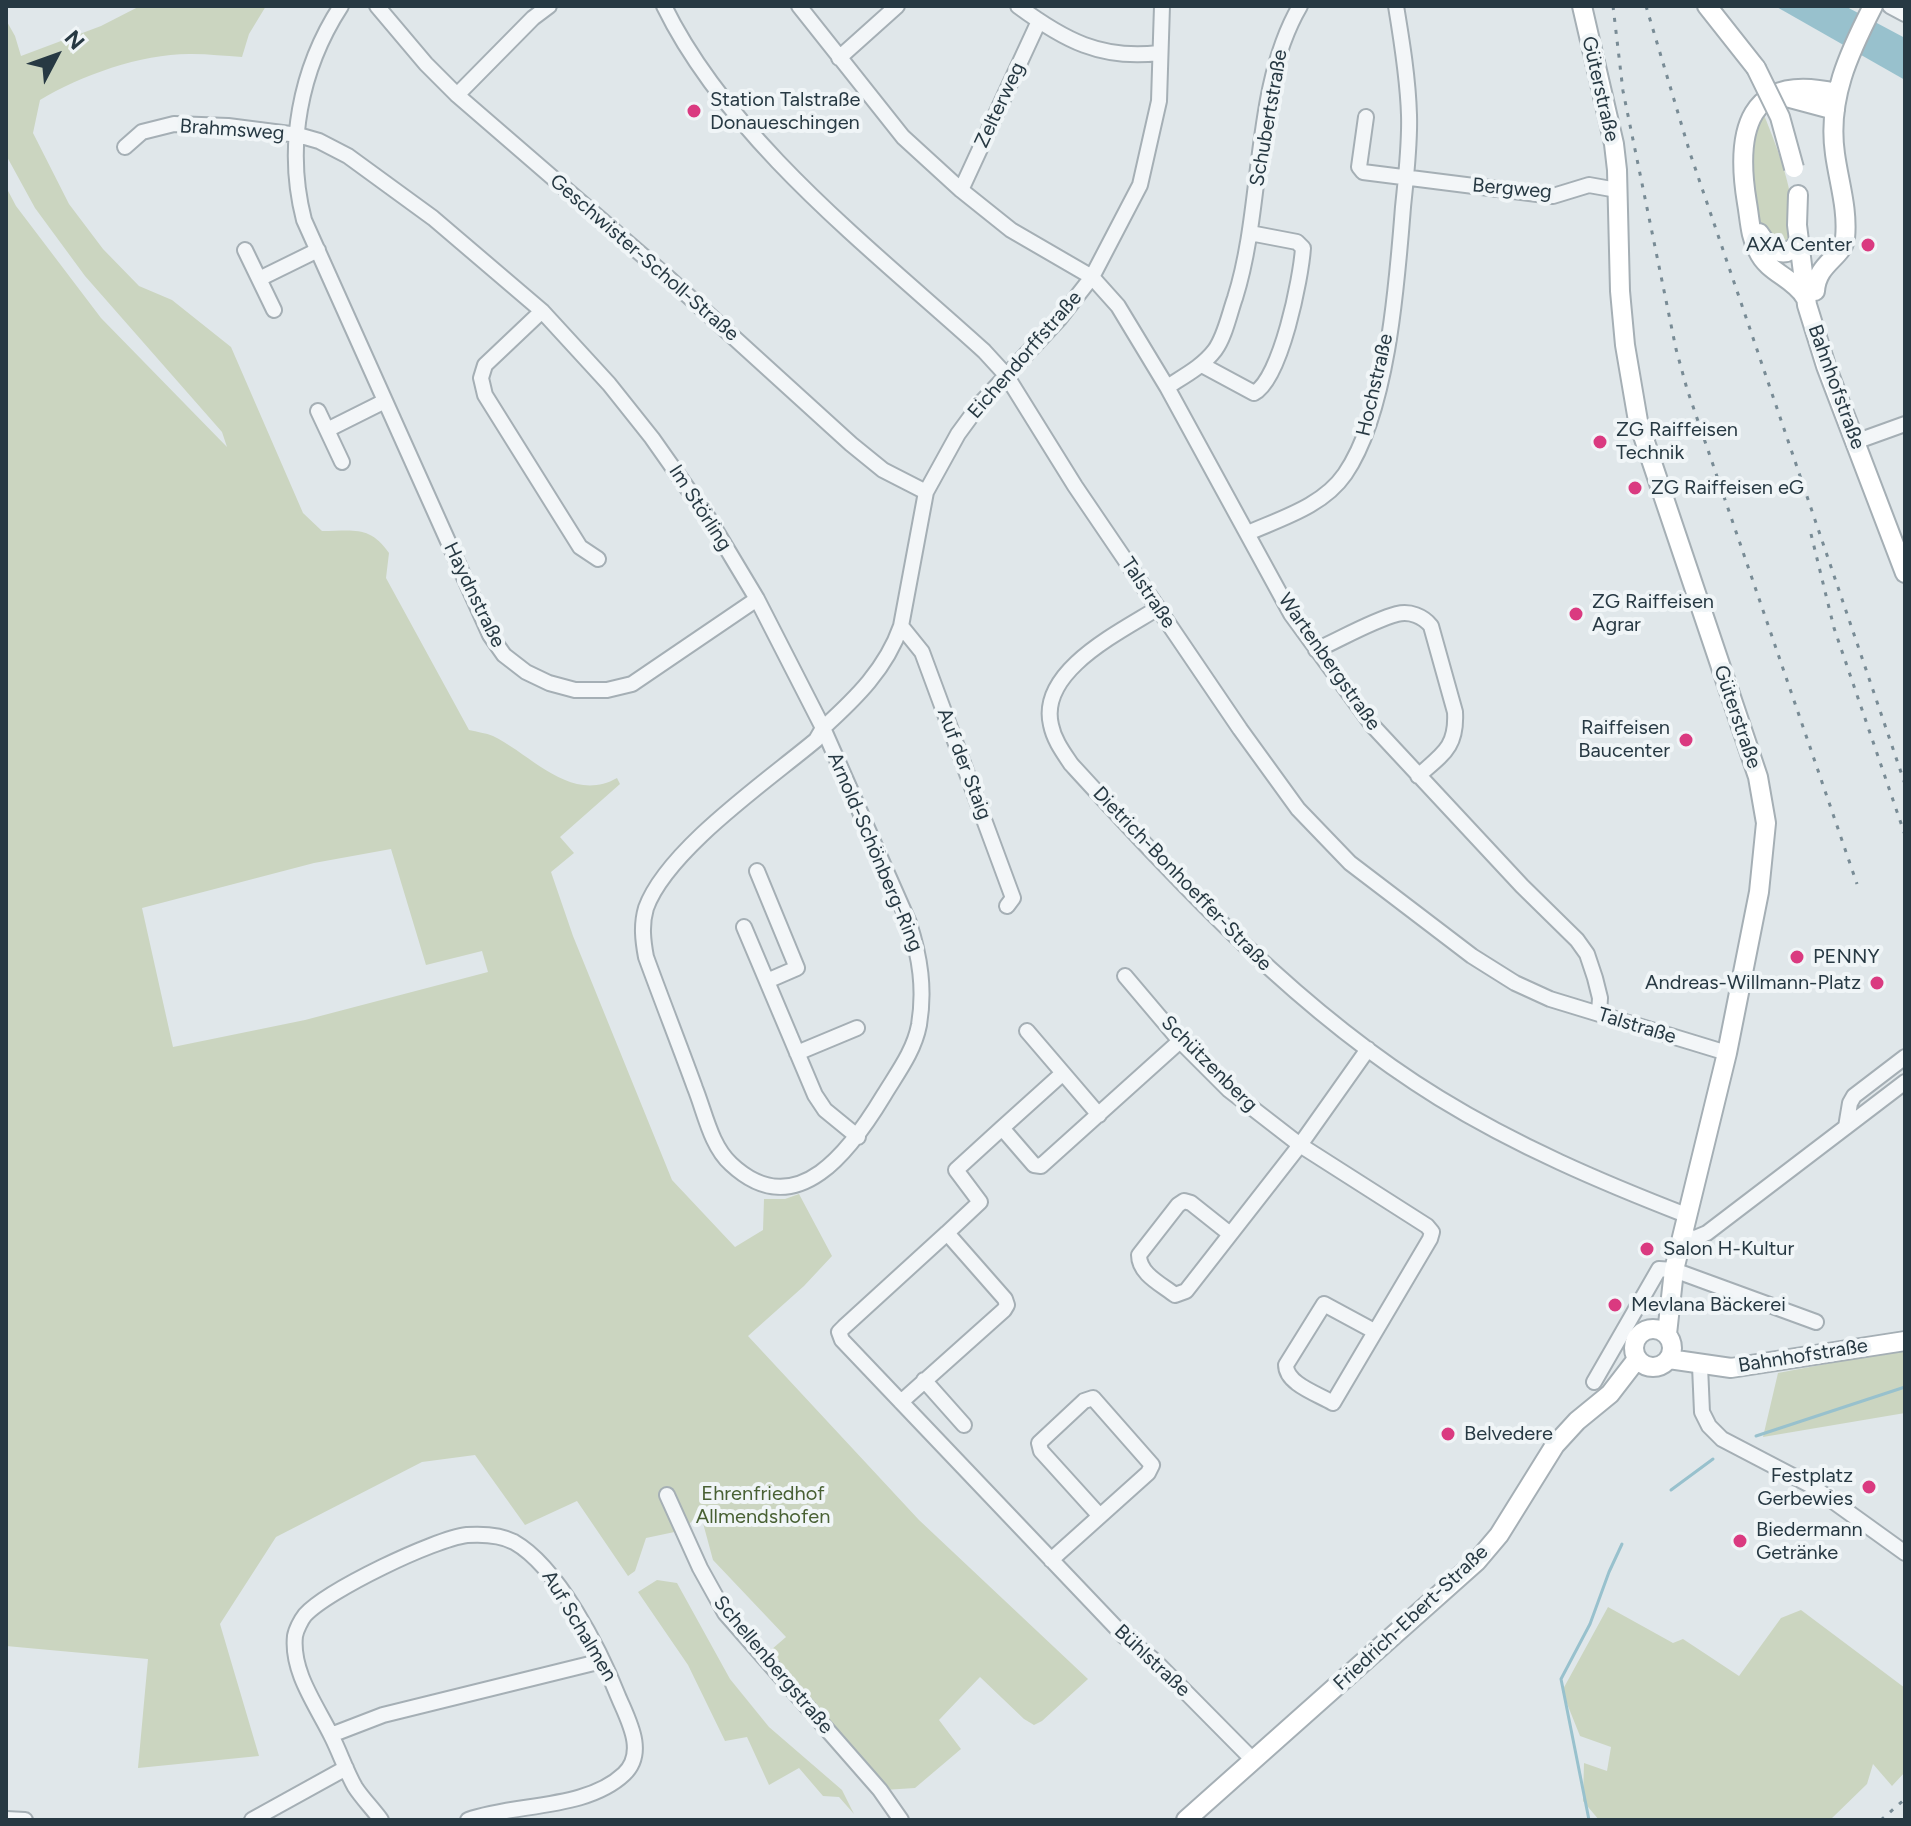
<!DOCTYPE html>
<meta charset="utf-8">
<style>
body{margin:0}
#map{position:relative;width:1911px;height:1826px;overflow:hidden;background:#e0e7ea;font-family:Figtree,sans-serif}
canvas{display:block}
.frame{position:absolute;inset:0;border:8px solid #273943;pointer-events:none}
.north{position:absolute;left:16px;top:16px;width:80px;height:80px;-webkit-text-stroke:6px #f0f5f7;paint-order:stroke;rotate:49deg;font-size:22px;font-weight:700;line-height:32px;text-align:center;color:#273943}
.north::after{content:'';display:block;margin:auto;width:28px;height:36px;background:#273943;clip-path:polygon(50% 0,100% 100%,50% 72%,0 100%)}
</style>
<div id="map">
<canvas width="1911" height="1826"></canvas>
<div class="frame"></div>
<div class="north">N</div>
</div>
<script>
const ctx = document.querySelector('canvas').getContext('2d');
ctx.lineJoin = 'round';
function fill(path, color) {
  ctx.fillStyle = color;
  ctx.fill(path, 'evenodd');
}
function stroke(path, color, width, dash) {
  ctx.strokeStyle = color;
  ctx.lineWidth = width;
  ctx.lineCap = dash ? 'butt' : 'round';
  ctx.setLineDash(dash || []);
  ctx.stroke(path);
}
function label(font, color, halo, rows, align = 'center') {
  ctx.font = font + ' Figtree,sans-serif';
  ctx.lineWidth = 8;
  ctx.setLineDash([]);
  ctx.textBaseline = 'middle';
  ctx.strokeStyle = halo;
  ctx.fillStyle = color;
  for (const [text, x, y, turn = 0] of rows) {
    ctx.save();
    ctx.translate(x, y);
    ctx.rotate((+turn || 0) * Math.PI / 180);
    ctx.textAlign = isNaN(turn) ? turn : align;
    if (halo) ctx.strokeText(text, 0, 0);
    ctx.fillText(text, 0, 0);
    ctx.restore();
  }
}
fill(new Path2D(`
 M140 6H266L249 34 242 57C225 56 209 54 192 54 144 53 81 75 40 100L33 133 69 204 103 249 139 286 172 300 231 347 303 513 322 531C353 531 370 525 389 553L386 578 469 730C477 732 486 733 493 736 532 755 571 804 617 778L620 784 560 837 574 853 551 872 573 936 672 1180 735 1247 763 1230 764 1199H785L799 1194 832 1256 804 1286 748 1336 919 1520 1088 1679 1042 1721 1034 1725 1024 1719 980 1677 939 1720 961 1749 915 1788 884 1790 764 1656 786 1637 713 1560 700 1512 684 1530 646 1538 635 1571 628 1576 577 1501 525 1525 475 1455 422 1462 276 1537 220 1624 259 1756 138 1768 148 1659 6 1646V187L16 206 101 318 227 447 222 432 85 276 35 208 6 155V20L15 36 21 56 101 26ZM391 849 426 965 482 951 488 972 305 1020 173 1047 142 908 314 863Z
 M1764 115C1776 145 1807 218 1785 246L1768 241C1764 233 1759 226 1756 218 1748 192 1745 136 1764 115Z
 M1905 1349V1413L1763 1437 1778 1373Z
 M657 1580 677 1583 730 1679 769 1727 842 1790 854 1814 839 1797 823 1796 799 1768 769 1785 747 1737 725 1741 688 1665 638 1592Z
 M1608 1607 1673 1643 1683 1639 1739 1676 1781 1618 1801 1610 1905 1688V1772L1892 1786 1873 1764 1867 1784 1830 1820H1599L1583 1801 1584 1763 1607 1771 1611 1747 1580 1736 1562 1691Z`), '#cbd5c0');
fill(new Path2D(`
 M1775 6H1845L1905 38V80Z`), '#98c1cd');
stroke(new Path2D(`
 M1756 1436 1905 1387
 M1671 1490 1713 1459
 M1589 1820 1561 1679 1590 1624 1609 1572 1622 1544`), '#98c1cd', 3);
const street = new Path2D(`
 M341 6C300 69 285 147 304 220L490 635 504 655 526 672 549 683 575 690H607L632 684 757 599
 M377 6 426 64 457 95 664 274 851 444 883 470 926 492
 M664 6C730 141 874 251 984 351L1006 375 1075 486 1240 729 1298 809 1350 863 1472 956 1515 983 1550 999 1727 1053
 M799 6 903 137 961 190 1011 230 1092 277 1118 306 1167 387 1291 614 1372 725 1522 886 1577 940 1587 954 1595 978 1600 998 1599 1014
 M1018 6C1064 40 1101 60 1159 53
 M1890 6 1905 14
 M839 58 897 6
 M457 95 533 18 549 6
 M1366 117 1359 167 1363 172 1553 196 1589 185 1617 190
 M125 147 142 132 174 124 228 126 298 135 319 141 348 156 433 218 542 311 609 384 652 438 709 519 757 599 823 728C856 698 886 669 901 626L926 492 958 434 980 404 1060 318 1092 277 1140 185 1159 101 1162 6
 M961 190 1039 21
 M245 250 274 310
 M259 279 318 250
 M542 311 485 365 481 378 485 395 580 547 598 559
 M1202 365 1254 393C1281 379 1301 278 1303 248L1297 242 1250 233
 M1167 387C1184 376 1202 367 1215 350 1225 336 1229 315 1235 298 1264 207 1252 88 1300 6
 M318 411 342 462
 M327 430 385 401
 M1855 442 1905 424
 M1248 533C1282 518 1323 506 1345 474 1388 411 1397 283 1403 207 1406 177 1410 145 1409 115 1408 79 1402 42 1396 6
 M1158 608C1120 632 1038 671 1051 725 1054 740 1063 752 1071 764 1183 886 1296 1010 1439 1098 1517 1146 1601 1182 1686 1215
 M901 626 922 652 1013 898 1007 906
 M1316 650C1341 639 1371 621 1397 614 1410 611 1423 616 1431 626L1455 712C1457 747 1443 754 1418 776
 M823 728 909 923C920 957 925 989 919 1025 914 1051 898 1072 884 1095 852 1148 797 1226 731 1164 711 1146 705 1113 695 1088 679 1044 662 1001 646 957 643 941 641 925 646 908 667 850 767 781 816 740Z
 M757 871 797 968 767 981
 M744 927 815 1095 825 1110 858 1137
 M1125 976 1180 1041 1229 1090 1300 1145 1368 1049
 M1027 1031 1099 1115
 M797 1053 857 1028
 M1846 1127 1850 1103 1854 1096 1905 1057
 M1002 1128 1063 1073
 M947 1233 980 1202 956 1170 1002 1128 1034 1165 1041 1166 1180 1041
 M1230 1234 1191 1203 1184 1201 1178 1205 1139 1255C1139 1274 1161 1284 1175 1295L1186 1291 1300 1145 1427 1226 1432 1232 1430 1239 1333 1403C1318 1394 1286 1384 1286 1365L1324 1304 1374 1331
 M1682 1235 1695 1238 1707 1233 1905 1082
 M1700 1366 1702 1412 1709 1426 1722 1439 1812 1486 1905 1553
 M924 1380 964 1425
 M1594 1382 1659 1269 1674 1270 1816 1322
 M901 1402 1004 1310 1007 1305 1005 1299 947 1233 844 1327 839 1332 842 1340 1124 1636 1156 1662 1254 1761
 M667 1495 700 1568 725 1613 880 1790 901 1820
 M1051 1560 1148 1473 1152 1465 1093 1398 1084 1401 1039 1443 1041 1451 1099 1515
 M331 1735 383 1715 602 1661
 M6 1819 25 1820
 M252 1820 346 1768
 M381 1820C373 1809 362 1798 355 1787 346 1771 340 1753 332 1737 317 1706 291 1672 295 1636 296 1630 301 1620 305 1615 328 1590 434 1539 467 1535 483 1534 501 1535 514 1542 558 1567 600 1650 618 1696 628 1720 647 1752 624 1774 586 1810 515 1803 468 1820`);
const secondary = new Path2D(`
 M1582 6 1614 144 1617 170 1620 291 1625 345 1638 421 1758 777 1766 823 1759 892 1727 1053 1674 1270 1667 1334
 M1707 6 1756 68
 M1779 95 1835 110
 M1798 195 1797 225 1807 305 1826 366 1905 573
 M1759 233C1770 250 1784 262 1799 242
 M1815 291C1817 263 1842 258 1845 239 1848 209 1839 183 1835 154 1827 99 1849 53 1873 6
 M1805 297C1793 277 1768 273 1758 251 1750 236 1750 220 1747 203 1735 131 1748 72 1836 93
 M1634 1348a19 19 0 1 1 38 0a19 19 0 1 1-38 0Z
 M1669 1359 1731 1368 1905 1341
 M1186 1820 1477 1561 1499 1535 1555 1445 1577 1421 1610 1394 1637 1359`);
stroke(street, '#a5afb5', 18);
stroke(secondary, '#a5afb5', 22);
stroke(street, '#f3f6f8', 14);
stroke(secondary, '#fff', 18);
stroke(new Path2D(`
 M1613 6 1623 91 1676 349 1687 389 1857 884
 M1646 6 1690 153 1905 784
 M1811 534 1834 628 1905 835
 M1881 1820 1905 1799`), '#788b95', 3, [4, 8]);
const secondaryBridge = new Path2D(`
 M1756 68 1780 117 1794 168`);
stroke(secondaryBridge, '#a5afb5', 22, []);
stroke(secondaryBridge, '#fff', 18);
for (const [x, y, r, color] of [
 [694,111,8,"#da3a80"],
 [1868,245,8,"#da3a80"],
 [1600,442,8,"#da3a80"],
 [1635,488,8,"#da3a80"],
 [1576,614,8,"#da3a80"],
 [1686,740,8,"#da3a80"],
 [1797,957,8,"#da3a80"],
 [1877,983,8,"#da3a80"],
 [1647,1249,8,"#da3a80"],
 [1615,1305,8,"#da3a80"],
 [1448,1434,8,"#da3a80"],
 [1869,1487,8,"#da3a80"],
 [1740,1541,8,"#da3a80"]
]) {
  const dot = new Path2D();
  dot.arc(x, y, r, 0, 2 * Math.PI);
  ctx.fillStyle = color;
  ctx.fill(dot);
  stroke(dot, '#f0f5f7', 3);
}
label('20px', '#273943', '#f0f5f7', [
 ["Güterstraße",1600,89,77],
 ["Zelterweg",1000,105,-65],
 ["Schubertstraße",1269,118,-80],
 ["Brahmsweg",232,130,4],
 ["Bergweg",1512,189,5],
 ["Geschwister-Scholl-Straße",644,258,41],
 ["Eichendorffstraße",1025,355,-49],
 ["Hochstraße",1375,385,-77],
 ["Bahnhofstraße",1836,387,70],
 ["Im Störling",700,508,57],
 ["Talstraße",1148,593,56],
 ["Haydnstraße",474,595,64],
 ["Wartenbergstraße",1329,662,55],
 ["Güterstraße",1737,717,71],
 ["Auf der Staig",964,764,69],
 ["Arnold-Schönberg-Ring",875,852,67],
 ["Dietrich-Bonhoeffer-Straße",1182,879,46],
 ["Talstraße",1637,1026,17],
 ["Schützenberg",1209,1064,45],
 ["Bahnhofstraße",1803,1356,-9],
 ["Friedrich-Ebert-Straße",1411,1618,-43],
 ["Auf Schalmen",579,1626,59],
 ["Bühlstraße",1152,1661,43],
 ["Schellenbergstraße",773,1665,50]
]);
label('20px', '#273943', '#f0f5f7', [
 ["Station Talstraße",710,100],
 ["Donaueschingen",710,123],
 ["AXA Center",1852,245,"right"],
 ["ZG Raiffeisen",1616,430],
 ["Technik",1616,453],
 ["ZG Raiffeisen eG",1651,488],
 ["ZG Raiffeisen",1592,602],
 ["Agrar",1592,625],
 ["Raiffeisen",1670,728,"right"],
 ["Baucenter",1670,751,"right"],
 ["PENNY",1813,957],
 ["Andreas-Willmann-Platz",1861,983,"right"],
 ["Salon H-Kultur",1663,1249],
 ["Mevlana Bäckerei",1631,1305],
 ["Belvedere",1464,1434],
 ["Festplatz",1853,1476,"right"],
 ["Gerbewies",1853,1499,"right"],
 ["Biedermann",1756,1530],
 ["Getränke",1756,1553]
], 'left');
label('20px', '#486033', '#f0f5f7', [
 ["Ehrenfriedhof",763,1494],
 ["Allmendshofen",763,1517]
]);
</script>
